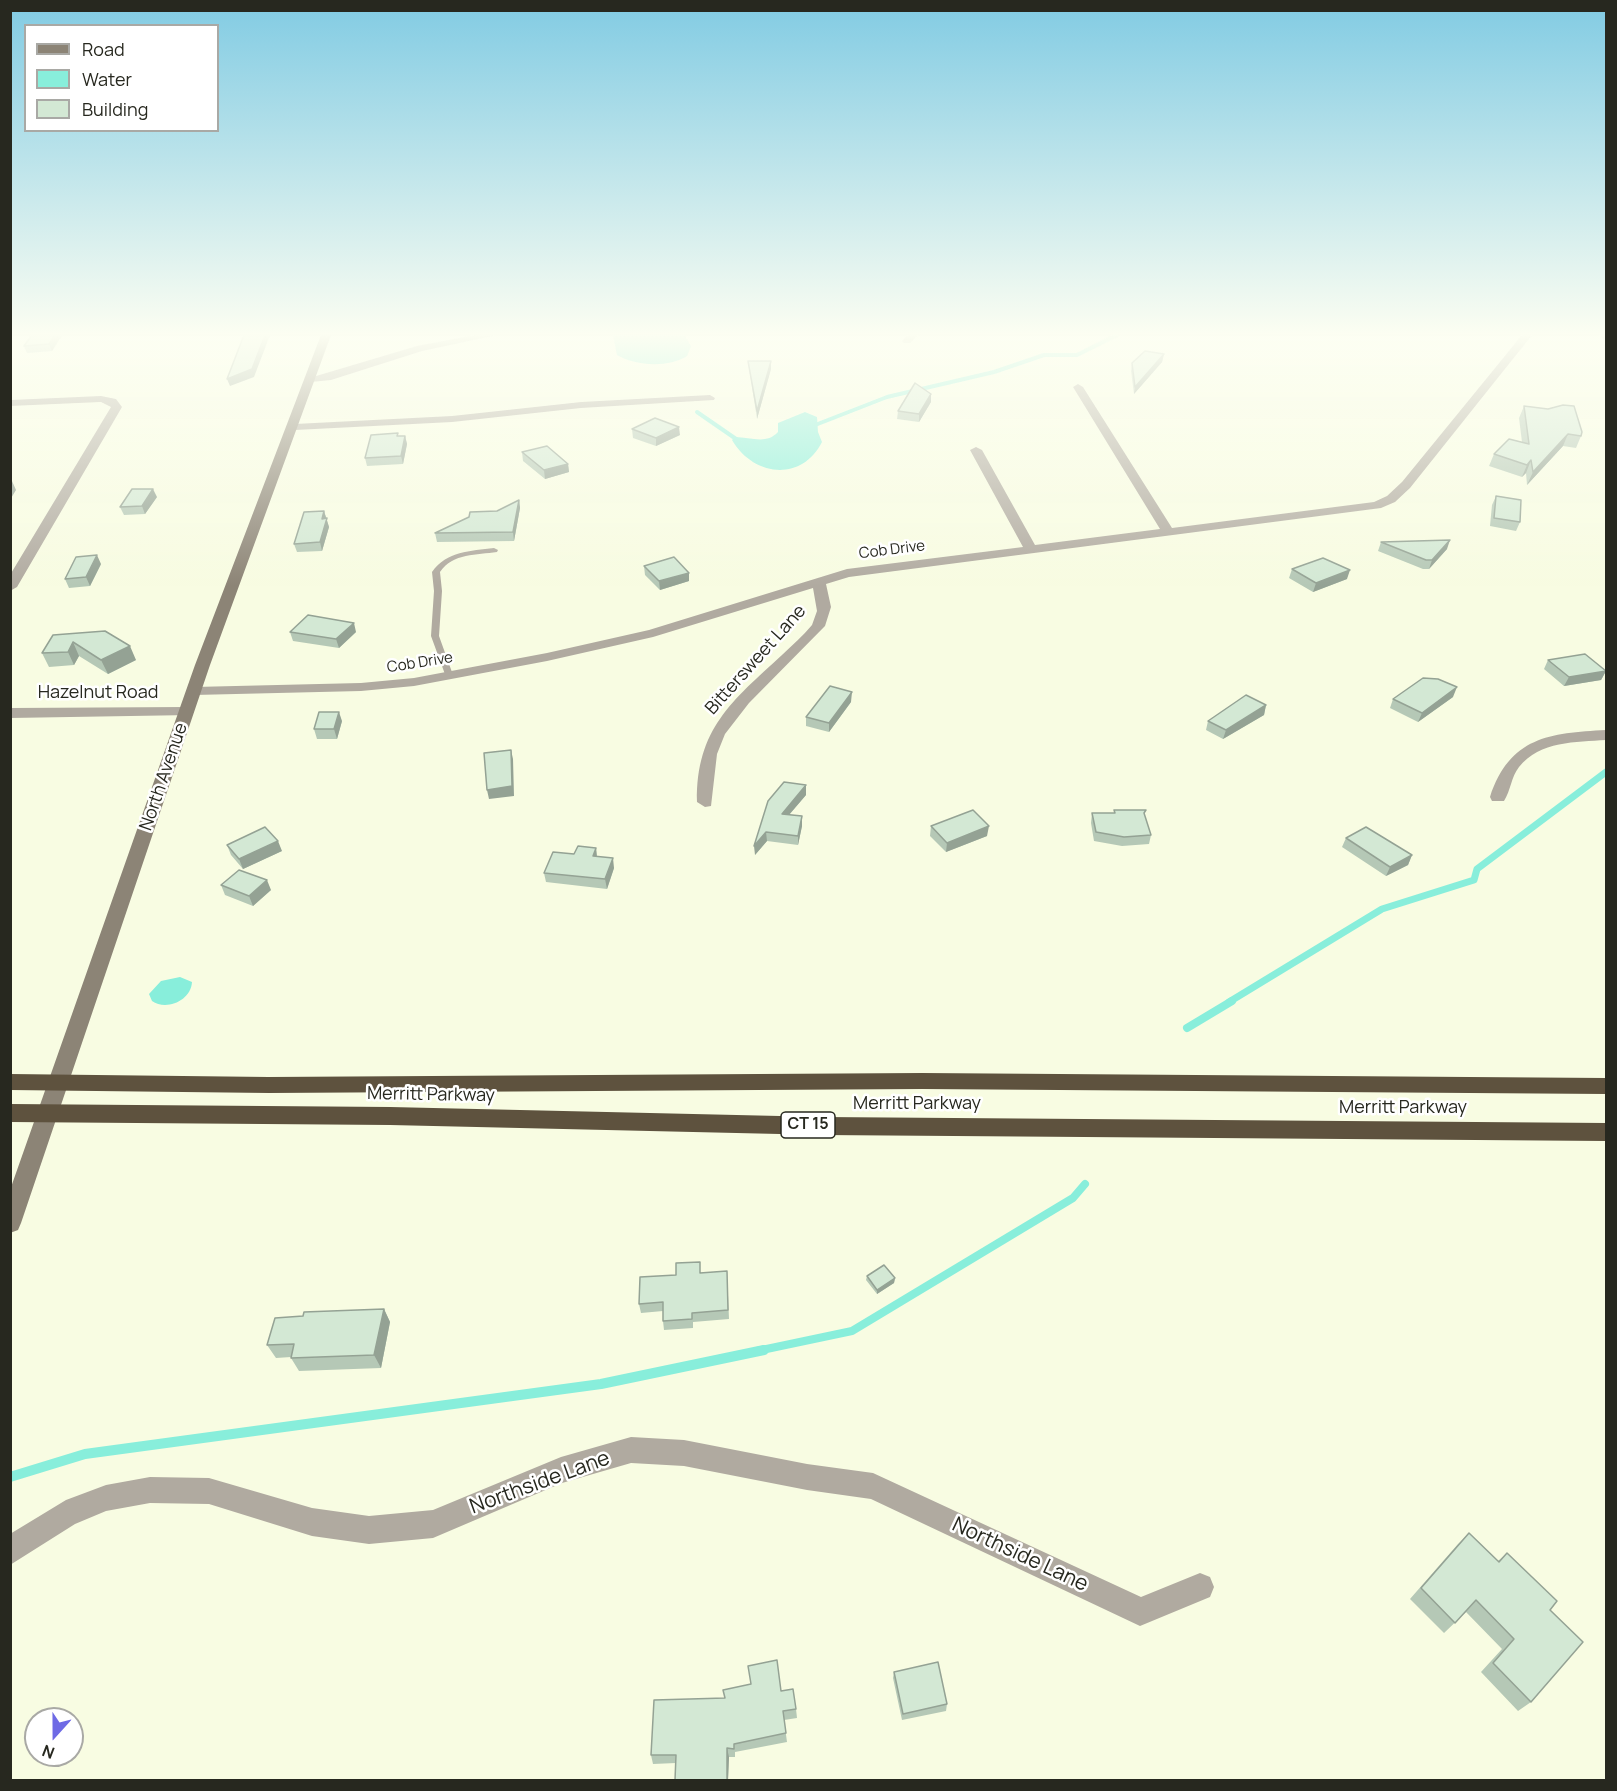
<!DOCTYPE html>
<style>
body{margin:0}
#map{position:relative;width:1617px;height:1791px;overflow:hidden;background:#f8fce2;font-family:Manrope,sans-serif}
canvas{display:block}
.frame{position:absolute;inset:0;border:12px solid #27281f;pointer-events:none}
.legend{position:absolute;left:24px;top:24px;width:195px;height:108px;box-sizing:border-box;background:#fff;border:2px solid #a9a9a5;margin:0;padding:8px 10px;list-style:none;font-size:18px;color:#27281f}
.legend li{display:flex;align-items:center;gap:12px;height:30px}
.legend b{width:30px;border:2px solid #a9a9a5}
.north{position:absolute;left:24px;top:1707px;width:60px;height:60px;box-sizing:border-box;background:#fff;border:2px solid #a9a9a5;border-radius:50%;rotate:201deg;font-size:16px;font-weight:700;line-height:24px;text-align:center;color:#27281f}
.north::after{content:'';display:block;margin:auto;width:21px;height:27px;background:#6e6ae5;clip-path:polygon(50% 0,100% 100%,50% 72%,0 100%)}
</style>
<div id="map">
<canvas width="1617" height="1791"></canvas>
<div class="frame"></div>
<ul class="legend">
<li><b style="height:8px;background:#8c8476"></b>Road</li>
<li><b style="height:16px;background:#88eedb"></b>Water</li>
<li><b style="height:16px;background:#d3e8d4"></b>Building</li>
</ul>
<div class="north">N</div>
</div>
<script>
const ctx = document.querySelector('canvas').getContext('2d');
ctx.lineJoin = 'round';
function fill(path, color) {
  ctx.fillStyle = color;
  ctx.fill(path, 'evenodd');
}
function stroke(path, color, width, dash) {
  ctx.strokeStyle = color;
  ctx.lineWidth = width;
  ctx.lineCap = dash ? 'butt' : 'round';
  ctx.setLineDash(dash || []);
  ctx.stroke(path);
}
function label(font, color, halo, rows, align = 'center') {
  ctx.font = font + ' Manrope,sans-serif';
  ctx.lineWidth = 5;
  ctx.setLineDash([]);
  ctx.textBaseline = 'middle';
  ctx.strokeStyle = halo;
  ctx.fillStyle = color;
  for (const [text, x, y, turn = 0] of rows) {
    ctx.save();
    ctx.translate(x, y);
    ctx.rotate((+turn || 0) * Math.PI / 180);
    ctx.textAlign = isNaN(turn) ? turn : align;
    if (halo) ctx.strokeText(text, 0, 0);
    ctx.fillText(text, 0, 0);
    ctx.restore();
  }
}
fill(new Path2D(`
 M613 335H684L691 346 687 356C668 368 636 366 617 355Z
 M805 412 817 417 818 432 822 442C801 483 753 476 732 440L735 437C751 437 766 445 778 432V423Z
 M180 977 192 982C191 1001 166 1011 152 1001L149 994 161 981Z`), '#88eedb');
stroke(new Path2D(`
 M697 412 739 441
 M810 427 887 397 994 372 1044 355H1077L1117 335`), '#88eedb', 4);
stroke(new Path2D(`
 M1229 1002 1382 909 1474 880 1477 869 1606 772`), '#88eedb', 7);
stroke(new Path2D(`
 M1187 1028 1232 1001
 M757 1351 852 1331 1073 1198 1085 1184`), '#88eedb', 8);
stroke(new Path2D(`
 M10 1477 85 1454 601 1384 764 1350`), '#88eedb', 10);
fill(new Path2D(`
 M494 548 498 550 497 552C477 555 453 553 440 572L442 591 439 636 453 675 452 677H446L431 636 434 591 432 572C447 551 470 551 494 548Z`), '#b0aaa0');
fill(new Path2D(`
 M476 335H496L422 351 331 380 311 382 306 379 417 346Z
 M908 335H918L910 343H904L902 341Z
 M1522 335H1532L1410 488 1395 502 1381 508 849 577 826 584 831 607 825 626 749 703 725 734 717 754 711 806 705 807 697 802C696 729 732 701 782 655 792 645 803 636 812 625L817 611 813 588 653 637 547 661 414 686 361 691 194 695 187 691 194 687 361 683 414 678 547 653 649 630 847 569 1023 547 970 450 976 447 982 450 1035 545 1160 529 1073 387 1078 384 1083 387 1172 528 1374 502 1387 496 1402 482Z
 M710 395 715 398 714 400 581 408 452 422 295 430 289 427 295 424 452 416 581 402Z
 M101 396 116 399 122 407 17 587 10 591V575L111 407 101 402 10 406V400Z
 M186 707 191 709 194 712 191 715 10 718V708Z
 M1606 730V740C1576 742 1540 741 1519 767 1511 777 1511 790 1504 801H1492L1490 797C1510 737 1549 733 1606 730Z
 M631 1437 684 1440 807 1464 873 1473 1141 1597 1200 1573 1210 1577 1214 1587 1210 1597 1140 1626 871 1499 807 1490 684 1466 631 1463 562 1483 433 1538 369 1544 312 1536 209 1504 150 1503 106 1511 75 1524 10 1565V1534L66 1500 106 1485 150 1477 209 1478 312 1508 369 1516 433 1510 561 1457Z`), '#b0aaa0');
fill(new Path2D(`
 M321 335H331L210 665 21 1223 18 1230 10 1233V1190L195 665Z`), '#8c8476');
fill(new Path2D(`
 M922 1073 1606 1078V1094L922 1089 269 1093 10 1090V1074L269 1077Z
 M10 1104 390 1107 823 1117 1606 1123V1141L823 1135 390 1125 10 1122Z`), '#5e523e');
fill(new Path2D(`
 M32 335H62L52 351 27 353 24 346Z
 M1599 335H1606V341Z
 M1164 354 1162 362 1134 394 1131 371 1132 363Z
 M748 361H771V369L757 419 749 368Z
 M931 402 919 422 897 419 898 411Z
 M1524 406 1581 436 1576 448 1563 446 1527 485 1526 473 1522 477 1489 466 1494 454 1522 442 1519 418Z
 M632 429 680 435 656 446 633 438Z
 M399 436H405L407 444 403 464 367 466 365 458Z
 M522 452 568 464 569 472 545 479 523 461Z
 M1496 496 1520 522 1516 531 1490 526 1492 505Z
 M157 497 145 514 124 515 120 507Z
 M519 500 520 508 514 541 437 542 435 533 469 517 497 511Z
 M324 511 329 527 322 551 297 552 294 544Z
 M1381 542 1447 549 1429 569H1423L1378 551Z
 M101 564 90 586 69 588 65 579Z
 M644 566 689 581 660 590 645 575Z
 M1292 569 1347 579 1313 592 1289 578Z
 M290 632H356L339 648 293 641Z
 M53 635 136 660 108 674 79 656 74 665 49 667 42 653Z
 M1548 660 1606 671 1601 680 1564 686 1544 669Z
 M1453 697 1418 722 1390 708 1393 699Z
 M851 702 829 732 806 726V717Z
 M1266 705 1264 715 1223 739 1206 730 1208 721Z
 M342 721 337 739H317L314 729Z
 M806 795 789 815 802 816V826L798 845 767 841 755 855 768 801Z
 M1114 810H1146L1144 815 1151 835 1149 844 1122 846 1094 841 1091 823 1092 813H1114Z
 M931 826 987 836 946 852 930 836Z
 M1346 838 1412 855 1408 865 1386 876 1342 847Z
 M227 845 282 851 243 869 231 855Z
 M596 848 597 857 614 868 607 889 546 882 544 873 574 854Z
 M221 885 271 890 253 906 225 895Z
 M727 1271 729 1319 693 1322V1328L664 1330 663 1321V1311L641 1313 639 1304 701 1273Z
 M867 1276 895 1278 894 1283 877 1294 866 1280Z
 M384 1309 390 1322 381 1368 299 1371 291 1358V1357L276 1358 267 1345 303 1316Z
 M1469 1533 1498 1561 1507 1553 1550 1610 1531 1702 1518 1711 1481 1672 1502 1649 1466 1612 1444 1633 1410 1599 1458 1544Z
 M894 1672 947 1704 946 1711 902 1720 893 1678Z
 M781 1691 796 1709 797 1718 784 1720 787 1742 735 1752V1757H729L728 1780H675L676 1763 653 1764 651 1755 725 1698Z`), '#b5c8b6');
fill(new Path2D(`
 M55 335H62L52 351 49 344Z
 M265 335H270L254 377 230 386 227 379Z
 M1164 354 1162 362 1134 394 1135 387Z
 M771 361V369L757 419V411Z
 M931 394V402L919 422V414Z
 M679 427 680 435 656 446V438Z
 M1568 434 1563 446 1527 485 1533 472Z
 M405 436 407 444 403 464 401 456Z
 M1531 460 1526 473 1522 477 1527 465Z
 M568 464 569 472 545 479 544 470Z
 M12 481 16 490 10 500V484Z
 M153 489 157 497 145 514 142 506Z
 M519 500 520 508 514 541 513 532Z
 M324 511 329 527 322 551 320 542 322 519Z
 M1450 540 1447 549 1429 569 1432 560Z
 M97 555 101 564 90 586 86 577Z
 M1350 570 1347 579 1313 592 1316 583Z
 M689 573V581L660 590 659 581Z
 M354 623 356 632 339 648 336 639Z
 M73 642 79 656 74 665 68 652Z
 M130 646 136 660 108 674 101 660Z
 M1606 671 1601 680 1564 686 1569 677Z
 M1457 687 1453 697 1418 722 1422 713Z
 M852 692 851 702 829 732V723Z
 M1266 705 1264 715 1223 739 1226 730Z
 M339 712 342 721 337 739 334 729Z
 M511 750 513 759 514 796 489 799 487 790Z
 M806 785V795L782 823V814Z
 M802 816V826L798 845V836Z
 M989 826 987 836 946 852 947 843Z
 M766 832 767 841 755 855 754 846Z
 M278 841 282 851 243 869 239 859Z
 M596 848 597 858 593 856Z
 M1412 855 1408 865 1386 876 1390 867Z
 M613 858 614 868 607 889 605 879Z
 M267 880 271 890 253 906 249 896Z
 M895 1278 894 1283 877 1294V1290Z
 M384 1309 390 1322 381 1368 374 1355Z
 M727 1748 729 1757 728 1780H727Z`), '#94a294');
const building = new Path2D(`
 M32 335H55L49 344 24 346Z
 M244 335H265L252 369 227 379Z
 M1145 351 1164 354 1135 387 1132 363Z
 M748 361H771L757 411Z
 M915 383 931 394 919 414 898 411Z
 M1563 405 1574 406 1582 432 1581 436 1568 434 1533 472 1531 460 1527 465 1494 454 1509 439 1529 444 1524 406 1548 409Z
 M655 418 679 427 656 438 632 429Z
 M398 433 397 436H405L401 456 365 458 371 435Z
 M547 446 568 464 544 470 522 452Z
 M132 489H153L142 506 120 507Z
 M1496 496 1521 500 1520 522 1494 518Z
 M519 500 513 532 435 533 469 517 470 512 497 511Z
 M324 511 322 519 327 518 320 542 294 544 304 512Z
 M1450 540 1432 560H1426L1381 542Z
 M97 555 86 577 65 579 76 557Z
 M674 557 689 573 659 581 644 566Z
 M1323 558 1350 570 1316 583 1292 569Z
 M308 615 354 623 336 639 290 632Z
 M105 631 130 646 101 660 73 642 68 652 42 653 53 635Z
 M1585 654 1606 671 1569 677 1548 660Z
 M1423 678 1438 679 1457 687 1422 713 1393 699Z
 M830 686 852 692 829 723 806 717Z
 M1246 695 1266 705 1226 730 1208 721Z
 M319 712H339L334 729H314Z
 M511 750 512 786 487 790 484 753Z
 M784 782 806 785 782 814 802 816 798 836 766 832 754 846 768 801Z
 M973 810 989 826 947 843 931 826Z
 M1114 810H1146L1144 813 1151 835 1124 837 1096 832 1092 813H1115Z
 M265 827 278 841 239 859 227 845Z
 M1366 827 1412 855 1390 867 1346 838Z
 M578 846 596 848 593 856 613 858 605 879 544 873 553 852 574 854Z
 M239 870 267 880 249 896 221 885Z
 M700 1262V1273L727 1271 728 1310 692 1313V1319L663 1321V1302L639 1304 640 1277 676 1275V1263Z
 M884 1265 895 1278 877 1290 867 1276Z
 M384 1309 374 1355 291 1358 294 1344 267 1345 275 1318 303 1316 304 1312Z
 M1469 1533 1499 1562 1507 1553 1557 1601 1550 1610 1583 1642 1531 1702 1493 1663 1514 1639 1476 1600 1455 1623 1421 1588Z
 M777 1660 781 1691 793 1689 796 1709 783 1711 786 1733 734 1744V1749L727 1748V1780H675L676 1755H651L654 1700 725 1698 723 1690 751 1684 748 1666Z
 M938 1662 947 1704 903 1714 894 1672Z`);
fill(building, '#d3e8d4');
stroke(building, '#94a294', 1.5);
const sky = ctx.createLinearGradient(0, 0, 0, 586);
sky.addColorStop(0, '#81cbe3');
sky.addColorStop(0.57, '#fcfef2');
sky.addColorStop(1, '#fcfef200');
ctx.fillStyle = sky;
ctx.fillRect(0, 0, 1617, 586);
label('15px', '#27281f', '#fff', [
 ["Cob Drive",892,550,-7],
 ["Cob Drive",420,663,-9]
]);
for (const [x, y, w] of [
 [808,1125,54]
]) {
  const box = new Path2D();
  box.roundRect(x - w / 2, y - 13, w, 26, 4.5);
  ctx.fillStyle = '#fff';
  ctx.fill(box);
  stroke(box, '#27281f', 1.5);
}
label('bold 16px', '#27281f', null, [
 ["CT 15",808,1125]
]);
label('18px', '#27281f', '#fff', [
 ["Bittersweet Lane",756,660,-48],
 ["Hazelnut Road",98,693],
 ["North Avenue",164,777,-71],
 ["Merritt Parkway",431,1095,1],
 ["Merritt Parkway",917,1104],
 ["Merritt Parkway",1403,1108]
]);
label('21px', '#27281f', '#fff', [
 ["Northside Lane",540,1483,-20],
 ["Northside Lane",1020,1555,25]
]);
</script>
